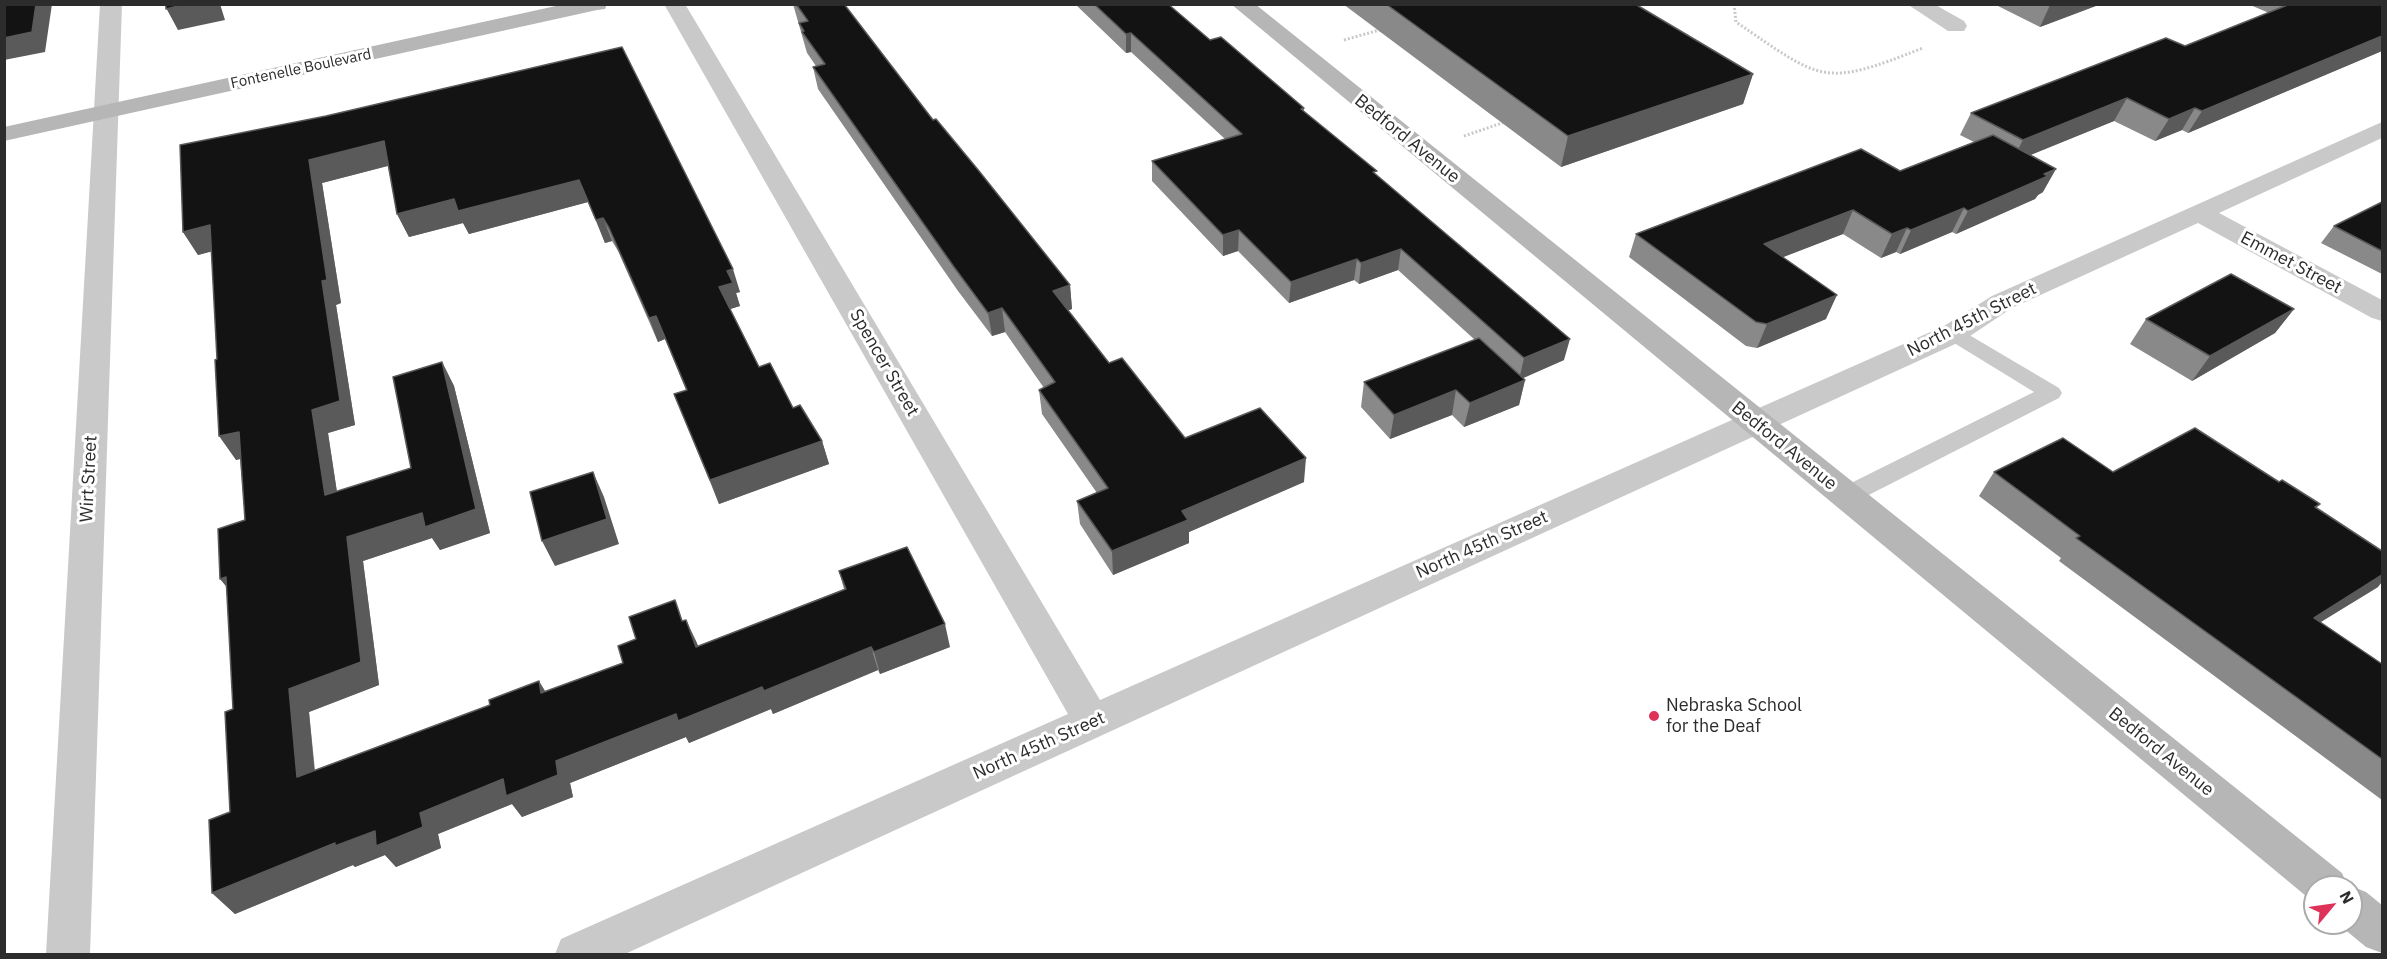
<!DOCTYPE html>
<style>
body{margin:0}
#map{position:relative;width:2387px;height:959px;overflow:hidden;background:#fff;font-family:"IBM Plex Sans",sans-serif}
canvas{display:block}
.frame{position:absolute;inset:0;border:6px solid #2c2c2c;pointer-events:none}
.north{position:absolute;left:2303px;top:875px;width:60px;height:60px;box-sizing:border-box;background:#fff;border:2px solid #ababab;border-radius:50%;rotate:61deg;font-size:16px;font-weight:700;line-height:24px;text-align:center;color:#2c2c2c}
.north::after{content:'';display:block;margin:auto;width:21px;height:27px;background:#df3258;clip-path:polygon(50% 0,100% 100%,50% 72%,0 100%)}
</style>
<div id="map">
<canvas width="2387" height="959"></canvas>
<div class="frame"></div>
<div class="north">N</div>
</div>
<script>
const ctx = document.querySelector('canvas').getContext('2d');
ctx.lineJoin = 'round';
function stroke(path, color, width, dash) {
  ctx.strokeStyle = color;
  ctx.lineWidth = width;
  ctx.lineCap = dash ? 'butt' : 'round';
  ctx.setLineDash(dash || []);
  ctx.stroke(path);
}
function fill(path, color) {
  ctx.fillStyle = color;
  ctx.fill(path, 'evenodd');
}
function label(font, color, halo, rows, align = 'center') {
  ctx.font = font + ' "IBM Plex Sans",sans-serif';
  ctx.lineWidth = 6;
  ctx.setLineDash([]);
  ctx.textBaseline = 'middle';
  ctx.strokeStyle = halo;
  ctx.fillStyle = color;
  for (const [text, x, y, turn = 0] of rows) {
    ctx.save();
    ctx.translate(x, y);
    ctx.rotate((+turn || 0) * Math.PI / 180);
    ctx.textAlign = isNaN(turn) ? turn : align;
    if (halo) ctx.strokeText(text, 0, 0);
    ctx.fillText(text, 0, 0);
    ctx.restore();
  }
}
stroke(new Path2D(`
 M1734 4 1736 22C1823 81 1822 88 1923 48
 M1344 40 1383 29
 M1464 136 1505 122`), '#c9c9c9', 3, [2, 2]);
fill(new Path2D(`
 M1954 326 2059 388 2062 393 2059 398 1855 502 1846 505 1837 502 1834 496 1837 490 2034 392 1946 338 1943 333 1946 328Z`), '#c9c9c9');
fill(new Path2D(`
 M100 4H122L90 954H46Z
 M664 4H685L1100 700 1944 326 1992 296 2382 122V138L2219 213 2382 300V321L2372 318 2198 223 2012 308 1964 340 625 954H555L561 939 1068 714Z
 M1907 4H1934L1964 21 1967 26 1964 31H1948Z`), '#c9c9c9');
fill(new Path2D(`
 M565 4H607L605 9 597 10 4 141V127Z
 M1231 4H1255L2342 873 2348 887H2315V902L2312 901Z
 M2351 886 2366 892 2382 905V953L2366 947 2337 923H2351Z`), '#b6b6b6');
fill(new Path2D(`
 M793 4H844L933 120 1070 285 1072 309 1068 310 1109 363 1185 438 1304 482 1189 532V543L1113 575 1080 524 1077 501 1097 493 1042 414 1039 390 1044 388 1005 332 992 336 958 291 818 89 813 67 816 66 807 53Z
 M1075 4H1168L1210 40 1304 108V112L1376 176 1564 360 1522 378 1525 380 1519 405 1464 427 1452 415 1390 439 1361 407 1364 382 1475 340 1398 270 1359 284 1354 280 1289 303 1238 251 1223 256 1152 181V161L1225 139 1131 52 1126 53Z
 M1343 4H1635L1753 74 1743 104 1561 167Z
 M1994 4H2101L2040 27Z
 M2248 4H2382V51L2188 133 2182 130 2155 141 2114 121 2030 155 2043 192 2038 195 2035 199 1956 234 1952 232 1900 254 1896 252 1881 258 1843 234 1783 257 1826 319 1757 348 1746 346 1629 257 1636 234 1900 171 1974 142 1960 135 1971 113 2185 46 2269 13Z
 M622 47 740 292 736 293 740 306 730 309 759 367 822 441 829 464 719 504 674 394 686 390 665 339 658 342 618 251 612 241 605 243 588 202 469 234 463 223 409 237 397 214 388 166 322 183 341 303 336 305 355 425 328 433 337 492 411 468 442 362 454 386 490 533 440 550 432 538 363 561 379 685 309 712 315 770 545 692 623 663 684 620 698 646 844 589 839 571 950 647 880 674 878 670 773 714 771 709 689 743 686 737 570 783 573 797 522 817 512 804 438 834 441 848 396 867 385 855 355 867 353 865 235 914 212 893 230 812 233 709 245 520 240 459 236 460 217 359 212 251 198 255 183 232 326 116Z
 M2382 202V274L2321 243 2334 226Z
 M2294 309 2275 333 2192 381 2130 344 2146 319Z
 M1994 472H2113L2279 482 2320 504 2316 508 2378 587 2321 622 2382 664V800L2059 561 2061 558 1979 496Z`), '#898989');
fill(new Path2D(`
 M36 4H52L45 52 4 60V38Z
 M164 4H220L225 20 178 30Z
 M2052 4H2101L2040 27 2050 5Z
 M1131 33V52L1126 53V34Z
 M2382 36V51L2188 133 2202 111Z
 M1753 74 1743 104 1561 167 1568 136Z
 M2127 98 2114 121 2011 163 2023 140Z
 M2195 108 2182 130 2155 141 2169 119Z
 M384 141 395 164 322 183 341 303 336 305 355 425 328 433 341 519 325 495 312 410 309 160Z
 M2056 169 2043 192 2038 195 2035 199 1956 234 1968 211Z
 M579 180 588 202 469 234 463 223 409 237 397 214 454 199Z
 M1964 208 1952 232 1900 254 1911 230Z
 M1853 210 1843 234 1755 268 1764 244Z
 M603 218 612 241 605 243 596 220Z
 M4 220 6 222 4 235Z
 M210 225 225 248 198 255 183 232Z
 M1907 228 1896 252 1881 258 1892 234Z
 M1239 230 1238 251 1223 256V235Z
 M1401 249 1398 270 1359 284 1361 263Z
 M1357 259 1354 280 1289 303 1291 282Z
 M733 269 740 292 736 293 740 306 727 310 719 287 727 271Z
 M1070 285 1072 309 1055 315 1053 291Z
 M1837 295 1826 319 1757 348 1767 324Z
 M1002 308 1005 332 992 336 988 313Z
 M2294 309 2275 333 2192 381 2210 356Z
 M656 316 665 339 658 342 649 318Z
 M1570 339 1564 360 1519 380 1524 358Z
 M442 362 454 386 490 533 440 550 432 538 363 561 379 685 309 712 317 799 297 777 289 689 347 537 422 513Z
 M1525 380 1519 405 1464 427 1470 403Z
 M1456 390 1452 415 1390 439 1394 415Z
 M239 432 256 455 236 460 219 436Z
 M822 441 829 464 719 504 710 480Z
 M1306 458 1304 482 1189 532V543L1113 575 1112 551 1182 511Z
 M593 472 604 497 619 544 555 566 542 541Z
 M2382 575V582L2378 587 2291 640 2314 618Z
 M226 577 239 602 220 579Z
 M686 620 697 643 707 670 696 647Z
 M945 624 950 647 880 674 874 652Z
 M871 647 878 670 773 714 771 709 689 743 686 737 570 783 573 797 522 817 512 804 438 834 441 848 396 867 385 855 355 867 353 865 235 914 212 893 335 843 420 813 503 779 556 761 676 714 762 687Z
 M539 681 553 704 541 693Z`), '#5a5a5a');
const building = new Path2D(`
 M4 4H36L32 32 4 38Z
 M166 4H186L166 9Z
 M796 4H844L933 120 936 119 979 171 1070 285 1053 291 1109 363 1122 358 1185 438 1260 408 1306 458 1182 511 1188 520 1112 551 1077 501 1108 488 1039 390 1055 382 1002 308 988 313 954 267 813 67 825 64 802 32 804 31 799 23 808 21Z
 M1094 4H1168L1210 40 1221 37 1304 108 1301 109 1377 171 1373 172 1570 339 1524 358 1401 249 1361 263 1357 259 1291 282 1239 230 1223 235 1152 161 1242 134 1131 33 1126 34Z
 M1386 4H1635L1753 74 1568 136Z
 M2290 4H2382V36L2202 111 2195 108 2169 119 2127 98 2023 140 1971 113 2166 38 2185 46Z
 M622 47 733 269 727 271 733 283 719 287 759 367 770 363 793 408 800 405 822 441 710 480 674 394 687 390 656 316 649 318 609 228 603 218 596 220 579 180 458 211 454 199 397 214 384 141 309 160 327 280 322 281 340 401 312 410 325 495 411 468 393 377 442 362 476 509 425 527 422 513 347 537 361 662 289 689 297 777 490 705 489 700 539 681 541 693 623 663 618 646 636 639 629 617 675 600 682 621 686 620 696 647 846 589 839 571 907 547 945 624 874 652 871 647 764 691 762 687 678 721 676 714 556 761 558 775 506 796 503 779 420 813 423 827 376 846 375 831 335 846V843L212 893 209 820 230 812 225 712 233 709 226 577 220 579 218 529 245 520 239 432 219 436 215 360 217 359 210 225 183 232 180 145 326 116Z
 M1993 135 2056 169 2044 174 2048 176 1968 211 1964 208 1911 230 1907 228 1892 234 1853 210 1764 244 1837 295 1767 324 1756 322 1636 234 1861 149 1900 171Z
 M2382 202V251L2334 226Z
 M2231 274 2294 309 2210 356 2146 319Z
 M1479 338 1525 380 1470 403 1456 390 1394 415 1364 382Z
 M2195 428 2279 482 2282 480 2320 504 2315 507 2382 551V575L2314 618 2382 664V759L2076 538 2080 536 1994 472 2063 438 2113 472Z
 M593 472 607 519 542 541 530 492Z`);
fill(building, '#131313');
stroke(building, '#5a5a5a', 1.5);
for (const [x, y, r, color] of [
 [1654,716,6,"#df3258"]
]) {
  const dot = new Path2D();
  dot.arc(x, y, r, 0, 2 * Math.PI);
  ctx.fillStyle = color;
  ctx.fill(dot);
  stroke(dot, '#fff', 2);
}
label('15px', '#2c2c2c', '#fff', [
 ["Fontenelle Boulevard",301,69,-12]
]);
label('18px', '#2c2c2c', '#fff', [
 ["Bedford Avenue",1407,139,39],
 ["Emmet Street",2291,263,28],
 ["North 45th Street",1972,320,-27],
 ["Spencer Street",884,363,60],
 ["Bedford Avenue",1784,446,39],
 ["Wirt Street",89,479,-87],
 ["North 45th Street",1482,545,-24],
 ["North 45th Street",1039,746,-24],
 ["Bedford Avenue",2161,752,39]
]);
label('18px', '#2c2c2c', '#fff', [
 ["Nebraska School",1666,706],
 ["for the Deaf",1666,727]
], 'left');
</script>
